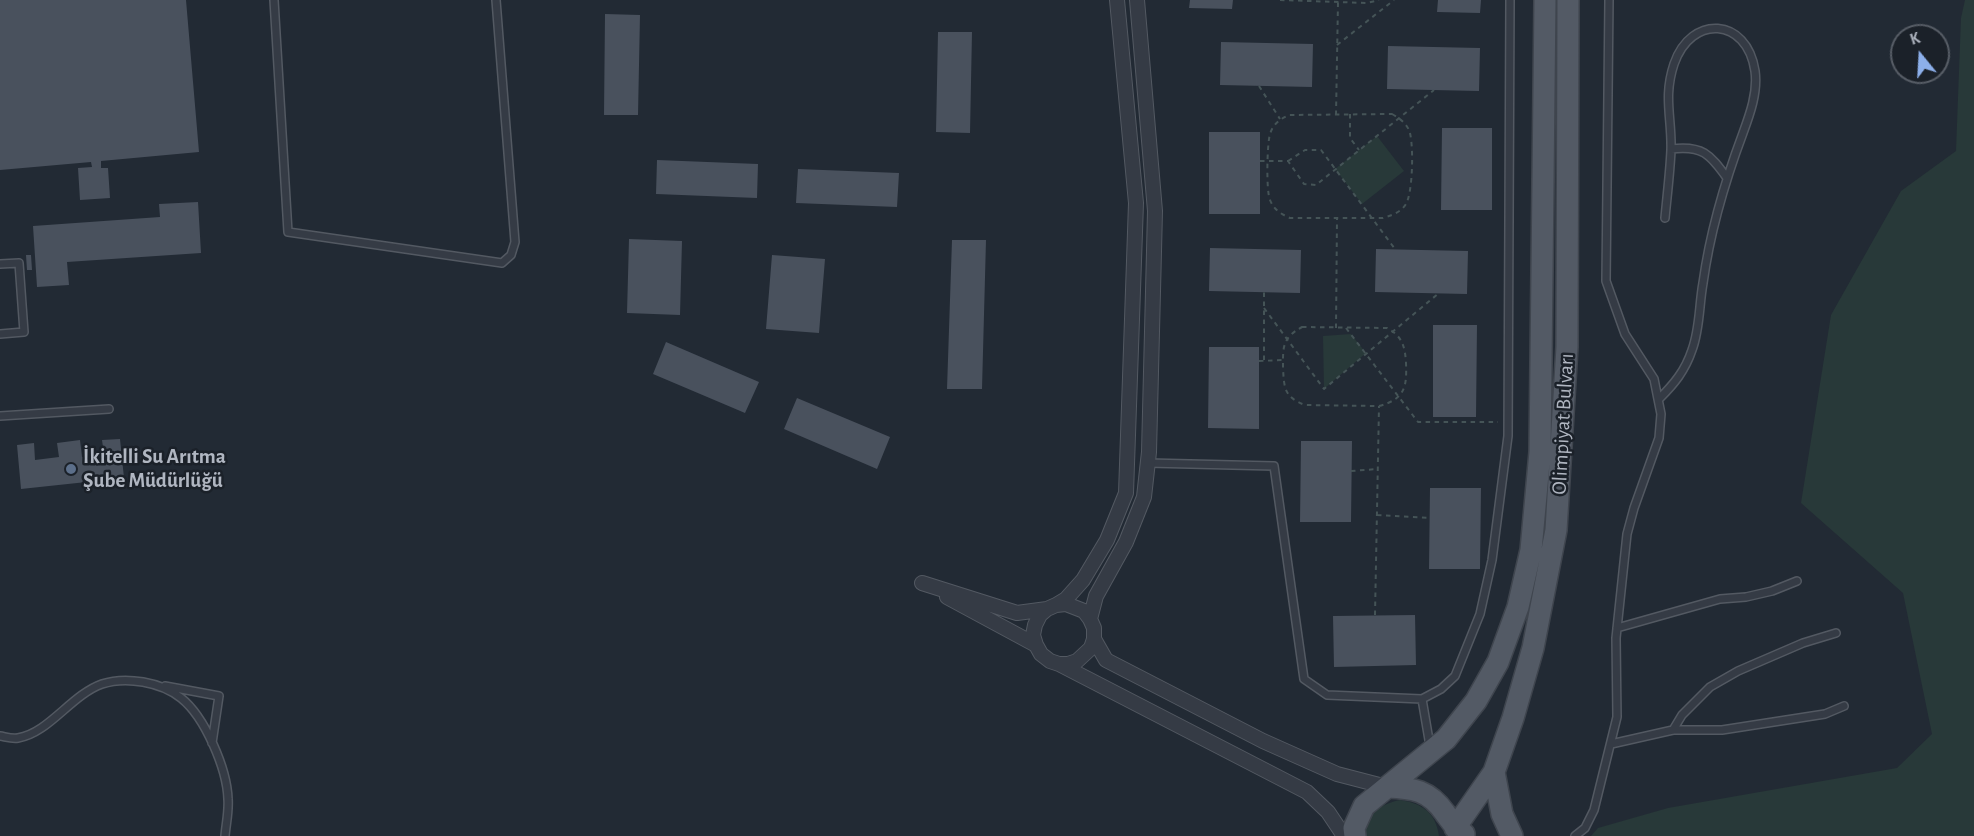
<!DOCTYPE html>
<meta charset="utf-8">
<style>
body{margin:0}
#map{position:relative;width:1974px;height:836px;overflow:hidden;background:#222a34;font-family:"Alegreya Sans",sans-serif}
canvas{display:block}
.north{position:absolute;left:1890px;top:24px;width:60px;height:60px;box-sizing:border-box;background:#1b2129;border:2px solid #575d66;border-radius:50%;rotate:342deg;font-size:16px;font-weight:700;line-height:24px;text-align:center;color:#b0b6c1}
.north::after{content:'';display:block;margin:auto;width:21px;height:27px;background:#8cafea;clip-path:polygon(50% 0,100% 100%,50% 72%,0 100%)}
</style>
<div id="map">
<canvas width="1974" height="836"></canvas>
<div class="north">K</div>
</div>
<script>
const ctx = document.querySelector('canvas').getContext('2d');
ctx.lineJoin = 'round';
function fill(path, color) {
  ctx.fillStyle = color;
  ctx.fill(path, 'evenodd');
}
function stroke(path, color, width, dash) {
  ctx.strokeStyle = color;
  ctx.lineWidth = width;
  ctx.lineCap = dash ? 'butt' : 'round';
  ctx.setLineDash(dash || []);
  ctx.stroke(path);
}
function label(font, color, halo, rows, align = 'center') {
  ctx.font = font + ' "Alegreya Sans",sans-serif';
  ctx.lineWidth = 5;
  ctx.setLineDash([]);
  ctx.textBaseline = 'middle';
  ctx.strokeStyle = halo;
  ctx.fillStyle = color;
  for (const [text, x, y, turn = 0] of rows) {
    ctx.save();
    ctx.translate(x, y);
    ctx.rotate((+turn || 0) * Math.PI / 180);
    ctx.textAlign = isNaN(turn) ? turn : align;
    if (halo) ctx.strokeText(text, 0, 0);
    ctx.fillText(text, 0, 0);
    ctx.restore();
  }
}
fill(new Path2D(`
 M1965 0H1974V836H1591L1598 828 1668 808 1897 768 1932 734 1903 593 1801 503 1831 315 1901 191 1956 151 1961 18Z
 M1377 136 1404 171 1362 204 1335 169Z
 M1351 334 1366 353 1324 389 1323 336Z
 M1400 800C1422 803 1436 813 1439 836H1363C1365 814 1381 804 1400 800Z`), '#283939');
fill(new Path2D(`
 M0 0H186L199 152 101 161V168H108L110 198 80 200 78 168 92 167 91 162 0 170Z
 M1190 0H1233L1232 9 1189 8Z
 M1438 0H1481L1480 13 1437 12Z
 M605 14 640 15 638 115H604Z
 M938 32H972L970 133 936 132Z
 M1221 42 1313 44 1312 87 1220 85Z
 M1388 46 1480 48 1479 91 1387 89Z
 M1442 128H1492V210H1441Z
 M1209 132H1260V214H1209Z
 M657 160 758 164 757 198 656 194Z
 M798 169 899 173 897 207 796 203Z
 M198 202 201 253 67 262 69 285 37 287 33 226 160 217 159 204Z
 M629 239 682 241 680 315 627 313Z
 M952 240H986L982 389H947Z
 M1210 248 1301 250 1300 293 1209 291Z
 M1376 249 1468 251 1467 294 1375 292Z
 M26 255H31L32 270H27Z
 M772 255 825 259 819 333 766 329Z
 M1433 325H1477L1476 417H1433Z
 M666 342 759 382 745 413 653 374Z
 M1209 347H1259V429L1208 428Z
 M797 398 890 437 877 469 784 429Z
 M120 439 124 478 21 489 17 445 34 443 35 460 59 457 57 443 80 440 82 457 104 454 102 440Z
 M1301 441H1352L1351 522H1300Z
 M1430 488H1481L1480 569H1429Z
 M1415 615 1416 665 1334 667 1333 616Z`), '#49515d');
const lane = new Path2D(`
 M274 0 288 232 502 263 511 255 515 242 496 0
 M1671 149C1702 145 1710 154 1727 178
 M0 264 19 263 24 332 0 334
 M1659 399C1674 384 1685 371 1692 350 1700 329 1699 305 1703 283 1710 232 1725 181 1743 133 1750 114 1758 92 1755 71 1747 17 1691 14 1674 64 1663 97 1672 118 1671 150 1670 173 1667 196 1665 218
 M0 416 109 409
 M1148 463 1274 466 1304 679 1327 695 1422 699 1441 689 1455 676 1480 614 1492 560 1508 436 1510 0
 M1617 628 1720 599 1746 597 1772 591 1797 581
 M165 686 219 696 212 743
 M1422 699 1430 746
 M1673 730 1682 715 1710 687 1738 671 1803 643 1836 633
 M0 736C6 737 12 739 18 738 49 733 71 695 102 684 126 676 161 682 181 698 205 717 227 769 228 799 229 811 226 824 225 836
 M1611 744 1673 730H1722L1825 714 1844 706
 M1575 836 1585 828 1594 810 1617 717 1616 638 1627 534 1634 508 1659 438 1661 414 1654 379 1625 334 1606 281 1609 0`);
const street = new Path2D(`
 M922 583 1017 613 1047 609
 M947 597 1036 645
 M1056 605 1066 599 1083 580 1107 540 1126 493 1136 203 1117 0
 M1090 619 1084 611 1066 604 1056 605 1047 609 1040 615 1035 625 1033 635 1036 645 1041 654 1050 661 1059 664H1068L1077 661 1091 648 1094 639V628L1090 619 1096 596 1126 542 1144 497 1149 452 1155 211 1137 0
 M1094 639 1106 660 1263 741 1337 774 1387 787
 M1059 664 1307 792 1328 812 1344 836`);
const primary = new Path2D(`
 M1494 772 1502 814 1512 836
 M1387 787C1413 788 1429 790 1445 813 1451 821 1455 828 1464 834
 M1455 828 1494 772 1513 718 1533 648 1556 530 1567 347 1568 0
 M1355 836 1354 828 1364 806 1446 739 1476 701 1498 662 1518 607 1531 550 1540 452 1545 0`);
stroke(lane, '#535962', 10);
stroke(street, '#535962', 16);
stroke(primary, '#3f454e', 24);
stroke(new Path2D(`
 M1280 0 1367 3 1379 0
 M1337 45 1394 0
 M1259 86 1280 119
 M1350 114V138L1359 150
 M1392 114C1399 118 1405 122 1409 130 1414 142 1413 192 1406 204 1401 212 1393 215 1383 218H1290C1281 214 1274 210 1270 200 1266 191 1267 144 1270 134 1273 124 1280 119 1289 115Z
 M1336 115 1338 2
 M1260 161H1288L1304 184 1316 185 1434 90
 M1288 161 1305 150H1321L1395 249
 M1264 308 1324 389 1439 293
 M1302 327 1387 328C1402 336 1405 346 1406 363 1407 387 1405 399 1379 406L1305 405C1284 397 1284 388 1283 367 1283 347 1282 338 1302 327Z
 M1336 328 1337 218
 M1346 328 1418 422H1498
 M1264 360V292
 M1259 361 1283 360
 M1351 471 1378 469
 M1377 515 1430 518
 M1375 615 1379 406`), '#455457', 2, [4.5, 4.5]);
stroke(lane, '#353b45', 7);
stroke(street, '#353b45', 14);
stroke(primary, '#535a65', 21);
for (const [x, y, r, color] of [
 [71,469,6,"#5c6f8a"]
]) {
  const dot = new Path2D();
  dot.arc(x, y, r, 0, 2 * Math.PI);
  ctx.fillStyle = color;
  ctx.fill(dot);
  stroke(dot, '#1b2129', 2);
}
label('21px', '#b0b6c1', '#1b2129', [
 ["Olimpiyat Bulvarı",1563,424,-87]
]);
label('bold 21px', '#b0b6c1', '#1b2129', [
 ["İkitelli Su Arıtma",83,457],
 ["Şube Müdürlüğü",83,481]
], 'left');
</script>
